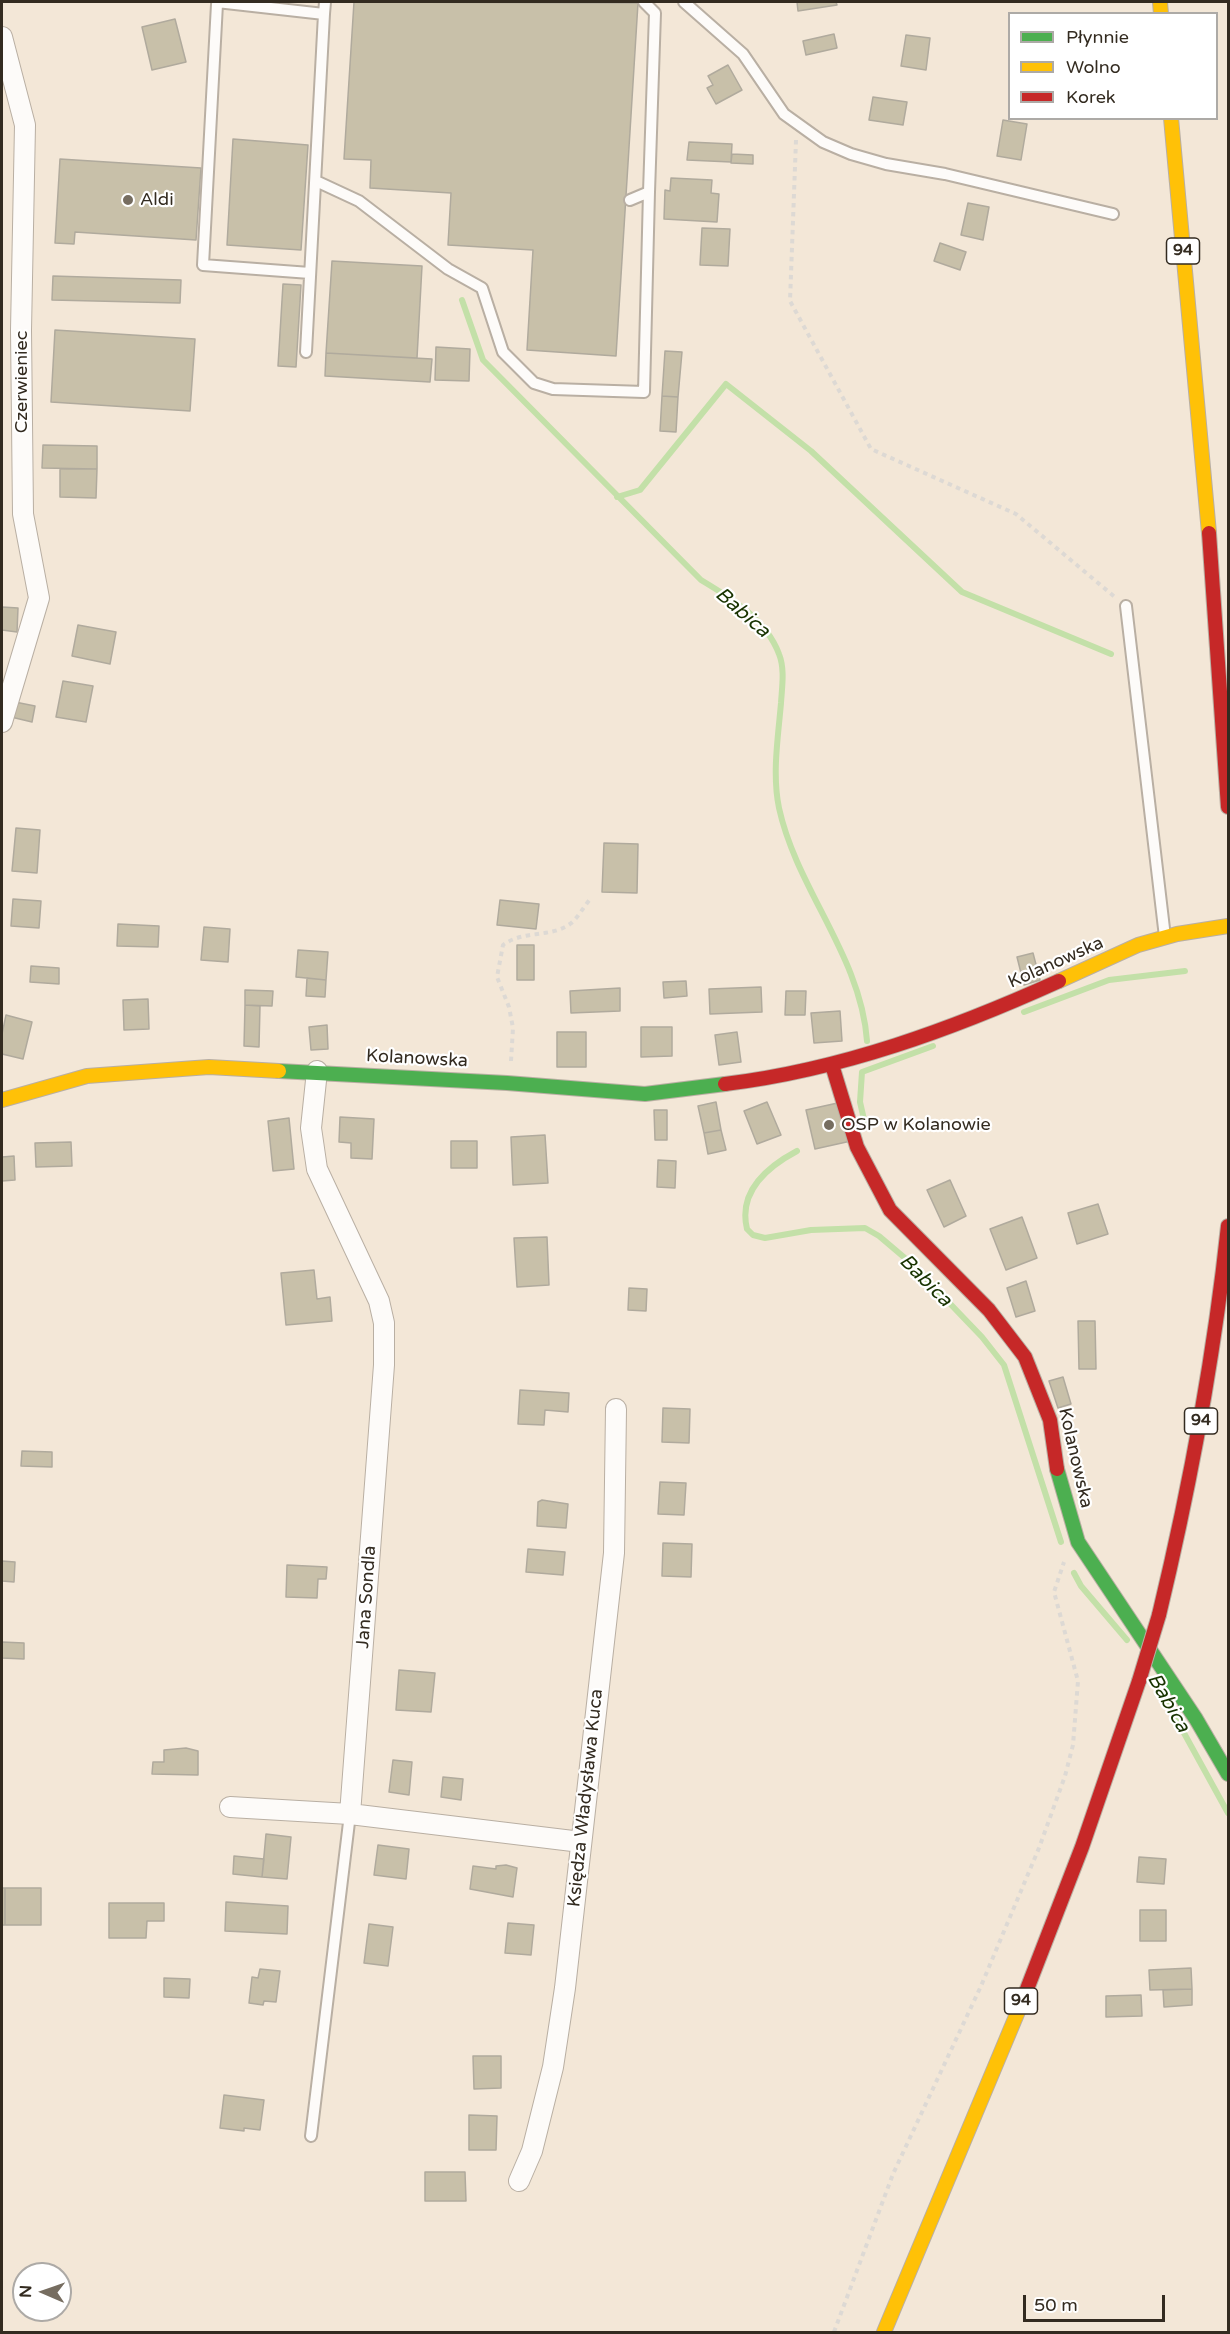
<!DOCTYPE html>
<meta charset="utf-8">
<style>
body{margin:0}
#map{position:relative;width:1230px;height:2334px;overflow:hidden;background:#f3e7d7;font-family:"Varela Round",sans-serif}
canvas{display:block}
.frame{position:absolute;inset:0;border:3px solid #332b20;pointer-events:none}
.legend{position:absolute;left:1008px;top:12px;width:210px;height:108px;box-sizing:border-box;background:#fff;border:2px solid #adaaa6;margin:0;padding:8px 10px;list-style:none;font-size:18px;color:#332b20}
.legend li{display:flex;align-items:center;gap:12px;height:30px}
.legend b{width:30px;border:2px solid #adaaa6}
.north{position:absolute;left:12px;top:2262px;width:60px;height:60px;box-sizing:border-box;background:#fff;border:2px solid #adaaa6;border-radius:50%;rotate:272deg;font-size:16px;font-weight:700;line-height:24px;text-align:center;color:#332b20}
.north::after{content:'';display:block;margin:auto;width:21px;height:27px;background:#766d60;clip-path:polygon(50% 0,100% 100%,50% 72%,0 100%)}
.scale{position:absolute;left:1023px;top:2295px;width:142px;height:27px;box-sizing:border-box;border:3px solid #332b20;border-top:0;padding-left:8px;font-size:18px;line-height:21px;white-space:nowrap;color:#332b20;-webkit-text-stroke:4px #fff;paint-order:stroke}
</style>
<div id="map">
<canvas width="1230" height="2334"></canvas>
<div class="frame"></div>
<ul class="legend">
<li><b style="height:8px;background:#4caf50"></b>Płynnie</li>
<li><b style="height:8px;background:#ffc107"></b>Wolno</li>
<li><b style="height:8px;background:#c62828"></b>Korek</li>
</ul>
<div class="north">N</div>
<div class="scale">50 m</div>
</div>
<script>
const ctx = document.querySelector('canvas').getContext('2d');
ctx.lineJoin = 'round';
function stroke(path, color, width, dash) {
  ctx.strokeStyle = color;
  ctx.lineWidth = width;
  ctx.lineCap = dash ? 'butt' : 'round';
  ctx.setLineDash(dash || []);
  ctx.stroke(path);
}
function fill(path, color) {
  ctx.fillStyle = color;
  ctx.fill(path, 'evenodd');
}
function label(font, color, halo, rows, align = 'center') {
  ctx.font = font + ' "Varela Round",sans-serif';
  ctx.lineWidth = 4.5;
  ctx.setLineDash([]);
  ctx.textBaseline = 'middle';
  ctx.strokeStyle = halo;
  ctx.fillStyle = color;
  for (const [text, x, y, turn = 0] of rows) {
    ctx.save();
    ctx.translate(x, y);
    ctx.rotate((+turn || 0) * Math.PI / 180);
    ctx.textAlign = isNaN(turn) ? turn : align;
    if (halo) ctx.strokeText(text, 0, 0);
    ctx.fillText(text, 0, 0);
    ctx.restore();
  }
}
stroke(new Path2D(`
 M462 300 483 360 701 580C731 598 766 619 779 654 785 669 782 687 781 703 778 738 772 774 779 808 797 890 861 956 867 1041
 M617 497 640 490 726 384 811 451 962 592 1111 654
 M1024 1012 1109 980 1185 971
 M865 1124 860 1102 862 1072 933 1046
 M797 1151C767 1167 738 1192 747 1229L753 1235 765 1238 811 1230 865 1228 879 1236 912 1264 982 1337 1004 1365 1061 1542
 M1074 1573 1081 1586 1127 1640
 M1162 1693 1228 1813`), '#c3e0a8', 6);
const building = new Path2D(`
 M354 2 638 3 616 356 527 350 533 250 448 245 451 193 370 188 371 160 344 159Z
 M797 2H836L837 5 798 11Z
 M175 19 186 62 152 70 142 27Z
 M834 34 837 48 806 55 803 41Z
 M906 35 930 38 926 70 901 66Z
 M728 65 742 90 716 104 707 88 713 85 708 76Z
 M873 97 907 102 903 125 869 120Z
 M1003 120 1027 124 1021 160 997 156Z
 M233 139 308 145 301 250 227 245Z
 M689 142 732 144 731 162 687 160Z
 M732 154 753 155V164L731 163Z
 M60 159 201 168 196 240 75 232 74 244 55 243Z
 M671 178 712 180 711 193 719 194 717 222 664 219 665 190 670 191Z
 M968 203 989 207 983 240 961 235Z
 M702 228 730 229 728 266 700 265Z
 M940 243 966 252 960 270 934 261Z
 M332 261 422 266 417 358 326 353Z
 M53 276 181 280 180 303 52 300Z
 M283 284 301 285 296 367 278 366Z
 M55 330 195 339 190 411 51 402Z
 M436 347 470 349 469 381 435 380Z
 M665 351 682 352 678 397 662 396Z
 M326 353 432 359 430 382 325 376Z
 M662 396 678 397 676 432 660 431Z
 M43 445 97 446V469L42 468Z
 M60 469H97L96 498 60 497Z
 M2 607 18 608 17 632 2 630Z
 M78 625 116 632 110 664 72 656Z
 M63 681 93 686 86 722 56 717Z
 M15 702 35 706 32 722 11 717Z
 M16 828 40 830 37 873 12 871Z
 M604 843 638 844 637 893 602 892Z
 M13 899 41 901 39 928 11 926Z
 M500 900 539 904 536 929 497 925Z
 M118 924 159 926 158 947 117 946Z
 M204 927 230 929 228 962 201 960Z
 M517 945H534V980H517Z
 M298 950 328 952 326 980 296 977Z
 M1033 953 1040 980 1024 985 1017 957Z
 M31 966 59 968V984L30 982Z
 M307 978 326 980 325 997 306 996Z
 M686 981 687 996 664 998 663 982Z
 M761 987 762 1012 710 1014 709 989Z
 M620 988V1011L571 1013 570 991Z
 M245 990 273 991 272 1006 245 1005Z
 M786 991H806L805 1015H785Z
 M148 999 149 1029 124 1030 123 1000Z
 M245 1005 260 1006 259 1047 244 1046Z
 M840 1011 842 1041 814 1043 811 1013Z
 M6 1015 32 1022 23 1059 2 1054V1034Z
 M327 1025 328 1049 311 1050 309 1027Z
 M641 1027H672V1056L641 1057Z
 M557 1032H586V1067H557Z
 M737 1032 741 1062 719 1065 715 1035Z
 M716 1102 721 1130 704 1133 698 1106Z
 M767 1102 781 1135 757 1144 744 1111Z
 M842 1102 851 1141 815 1149 806 1110Z
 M654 1110H667V1140H655Z
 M340 1117 374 1119 372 1159 351 1158V1143L339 1142Z
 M289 1118 294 1169 273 1171 268 1121Z
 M721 1130 726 1150 708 1154 704 1133Z
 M545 1135 548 1183 513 1185 511 1137Z
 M451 1141H477V1168H451Z
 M71 1142 72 1166 36 1167 35 1143Z
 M14 1156 15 1180 2 1181V1157Z
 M658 1160 676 1161 675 1188 657 1187Z
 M950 1180 966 1216 944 1227 927 1190Z
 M1098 1204 1108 1234 1077 1244 1068 1213Z
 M1022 1217 1037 1258 1006 1270 990 1229Z
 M547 1237 549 1285 517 1287 514 1238Z
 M314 1270 317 1299 330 1297 332 1321 286 1325 281 1273Z
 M1026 1281 1035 1311 1016 1317 1007 1288Z
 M629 1288 647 1289 646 1311 628 1310Z
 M1078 1321H1095L1096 1369H1079Z
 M1063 1377 1071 1404 1058 1408 1049 1381Z
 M520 1390 569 1393 568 1412 545 1410 544 1425 518 1424Z
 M663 1408 690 1409 689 1443 662 1442Z
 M22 1451 52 1452V1467L21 1466Z
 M660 1482 686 1483 684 1515 658 1514Z
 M542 1500 568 1504 566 1528 537 1526 538 1502Z
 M663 1543 692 1544 691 1577 662 1576Z
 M528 1549 565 1552 563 1575 526 1572Z
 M2 1561 15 1562 14 1582 2 1581Z
 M287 1565 327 1567 326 1579H318L317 1598 286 1597Z
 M2 1642 24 1643V1659L2 1658Z
 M399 1670 435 1673 431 1712 396 1710Z
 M186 1748 198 1751V1775L152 1774 153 1762H164V1750Z
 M393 1760 412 1762 409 1795 389 1792Z
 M443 1777 463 1779 461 1800 441 1797Z
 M266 1834 291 1837 287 1879 262 1877Z
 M378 1845 409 1849 406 1879 374 1875Z
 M234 1856 264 1859 262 1877 233 1874Z
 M1139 1857 1166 1859 1164 1884 1137 1882Z
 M506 1865 517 1868 513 1897 470 1889 473 1866 496 1869V1866Z
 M2 1888H5V1925H2Z
 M5 1888H41V1925H5Z
 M226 1902 288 1906 287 1934 225 1931Z
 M109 1903H164V1921H147L146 1938H109Z
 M1140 1910H1166V1941H1140Z
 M508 1923 534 1925 531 1955 505 1953Z
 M369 1924 393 1927 388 1966 364 1963Z
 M1191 1968 1192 1989 1150 1990 1149 1970Z
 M260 1969 280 1971 276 2002 264 2001 263 2005 249 2003 252 1977 258 1978Z
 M164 1978 190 1979 189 1998 164 1997Z
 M1192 1989V2005L1164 2007 1163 1990Z
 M1141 1995 1142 2016 1106 2017V1996Z
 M473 2056H501V2088L474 2089Z
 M224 2095 264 2100 260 2130 244 2128V2131L220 2128Z
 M469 2115 497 2116 496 2150H469Z
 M425 2172H465L466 2201H425Z`);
fill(building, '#c8c0a9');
stroke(building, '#b0aa9d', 1.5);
const lane = new Path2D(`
 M217 2 324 14 325 2
 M684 2 743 54 784 114 823 142 851 154 886 164 945 174 1113 214
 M217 4 203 265 310 273
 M316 181 359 201 448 269 482 288 503 352 534 383 553 389 644 392 649 192
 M630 200 649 192 655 13 644 2
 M306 352 324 14
 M1126 606 1165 937
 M311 2136 350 1814`);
const street = new Path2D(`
 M2 37 25 125 21 330 23 514 39 598 2 722
 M317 1071 311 1128 317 1169 379 1301 384 1323V1365L350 1814
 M230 1807 350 1814 581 1842
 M519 2181 532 2151 553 2067 565 1988 614 1553 616 1409`);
const fast = new Path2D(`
 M279 1071 507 1083 645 1094 725 1084
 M1057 1469 1078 1542 1196 1719 1228 1774`);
const slow = new Path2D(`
 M1160 2 1161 14
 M1171 118 1209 533
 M1059 981 1138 945 1177 934 1228 926
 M2 1100 87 1076 209 1067 279 1071
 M884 2332 1022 2002`);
const jam = new Path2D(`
 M1209 533 1228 807
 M832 1065 857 1147 890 1210 989 1310 1025 1357 1050 1420 1057 1469
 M725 1084C841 1070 953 1029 1059 981
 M1159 1615C1190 1486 1214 1358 1228 1226
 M1022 2002 1082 1847 1139 1681`);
stroke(lane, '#b9afa3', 14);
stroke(street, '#b9afa3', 22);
stroke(fast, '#b9afa3', 16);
stroke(slow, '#b9afa3', 16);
stroke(jam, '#b9afa3', 16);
stroke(new Path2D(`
 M796 140 790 301 871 449 1016 514 1116 598
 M511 1061 513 1028 509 1007 497 977 503 945C523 930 550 938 570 924 578 918 584 906 591 898
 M834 2332 893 2174 981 1986 1039 1848 1065 1776 1073 1745 1078 1681 1054 1592 1064 1562`), '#ddd9d4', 4, [4.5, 4.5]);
stroke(lane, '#fdfbf9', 10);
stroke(street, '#fdfbf9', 20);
stroke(fast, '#4caf50', 14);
stroke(slow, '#ffc107', 14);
stroke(jam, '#c62828', 14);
const jamBridge = new Path2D(`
 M1139 1681 1159 1615`);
stroke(jamBridge, '#b9afa3', 16, []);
stroke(jamBridge, '#c62828', 14);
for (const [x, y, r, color] of [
 [128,200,6,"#766d60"],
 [829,1125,6,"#766d60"]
]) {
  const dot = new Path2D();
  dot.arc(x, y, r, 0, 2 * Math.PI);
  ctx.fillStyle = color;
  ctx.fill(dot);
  stroke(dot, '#fff', 2);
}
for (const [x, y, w] of [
 [1183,251,33],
 [1201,1421,33],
 [1021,2001,33]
]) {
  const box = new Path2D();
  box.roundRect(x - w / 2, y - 13, w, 26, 4.5);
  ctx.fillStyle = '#fff';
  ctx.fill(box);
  stroke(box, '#332b20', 1.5);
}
label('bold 16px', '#332b20', null, [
 ["94",1183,251],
 ["94",1201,1421],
 ["94",1021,2001]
]);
label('18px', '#332b20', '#fff', [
 ["Aldi",140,200],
 ["OSP w Kolanowie",841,1125]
], 'left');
label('18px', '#332b20', '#fff', [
 ["Czerwieniec",22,382,-90],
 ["Kolanowska",1056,963,-24],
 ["Kolanowska",417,1059,3],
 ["Kolanowska",1075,1458,77],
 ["Jana Sondla",367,1597,-86],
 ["Księdza Władysława Kuca",586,1798,-84]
]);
label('italic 20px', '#183300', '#fff', [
 ["Babica",742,613,41],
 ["Babica",925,1281,45],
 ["Babica",1168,1703,60]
]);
</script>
